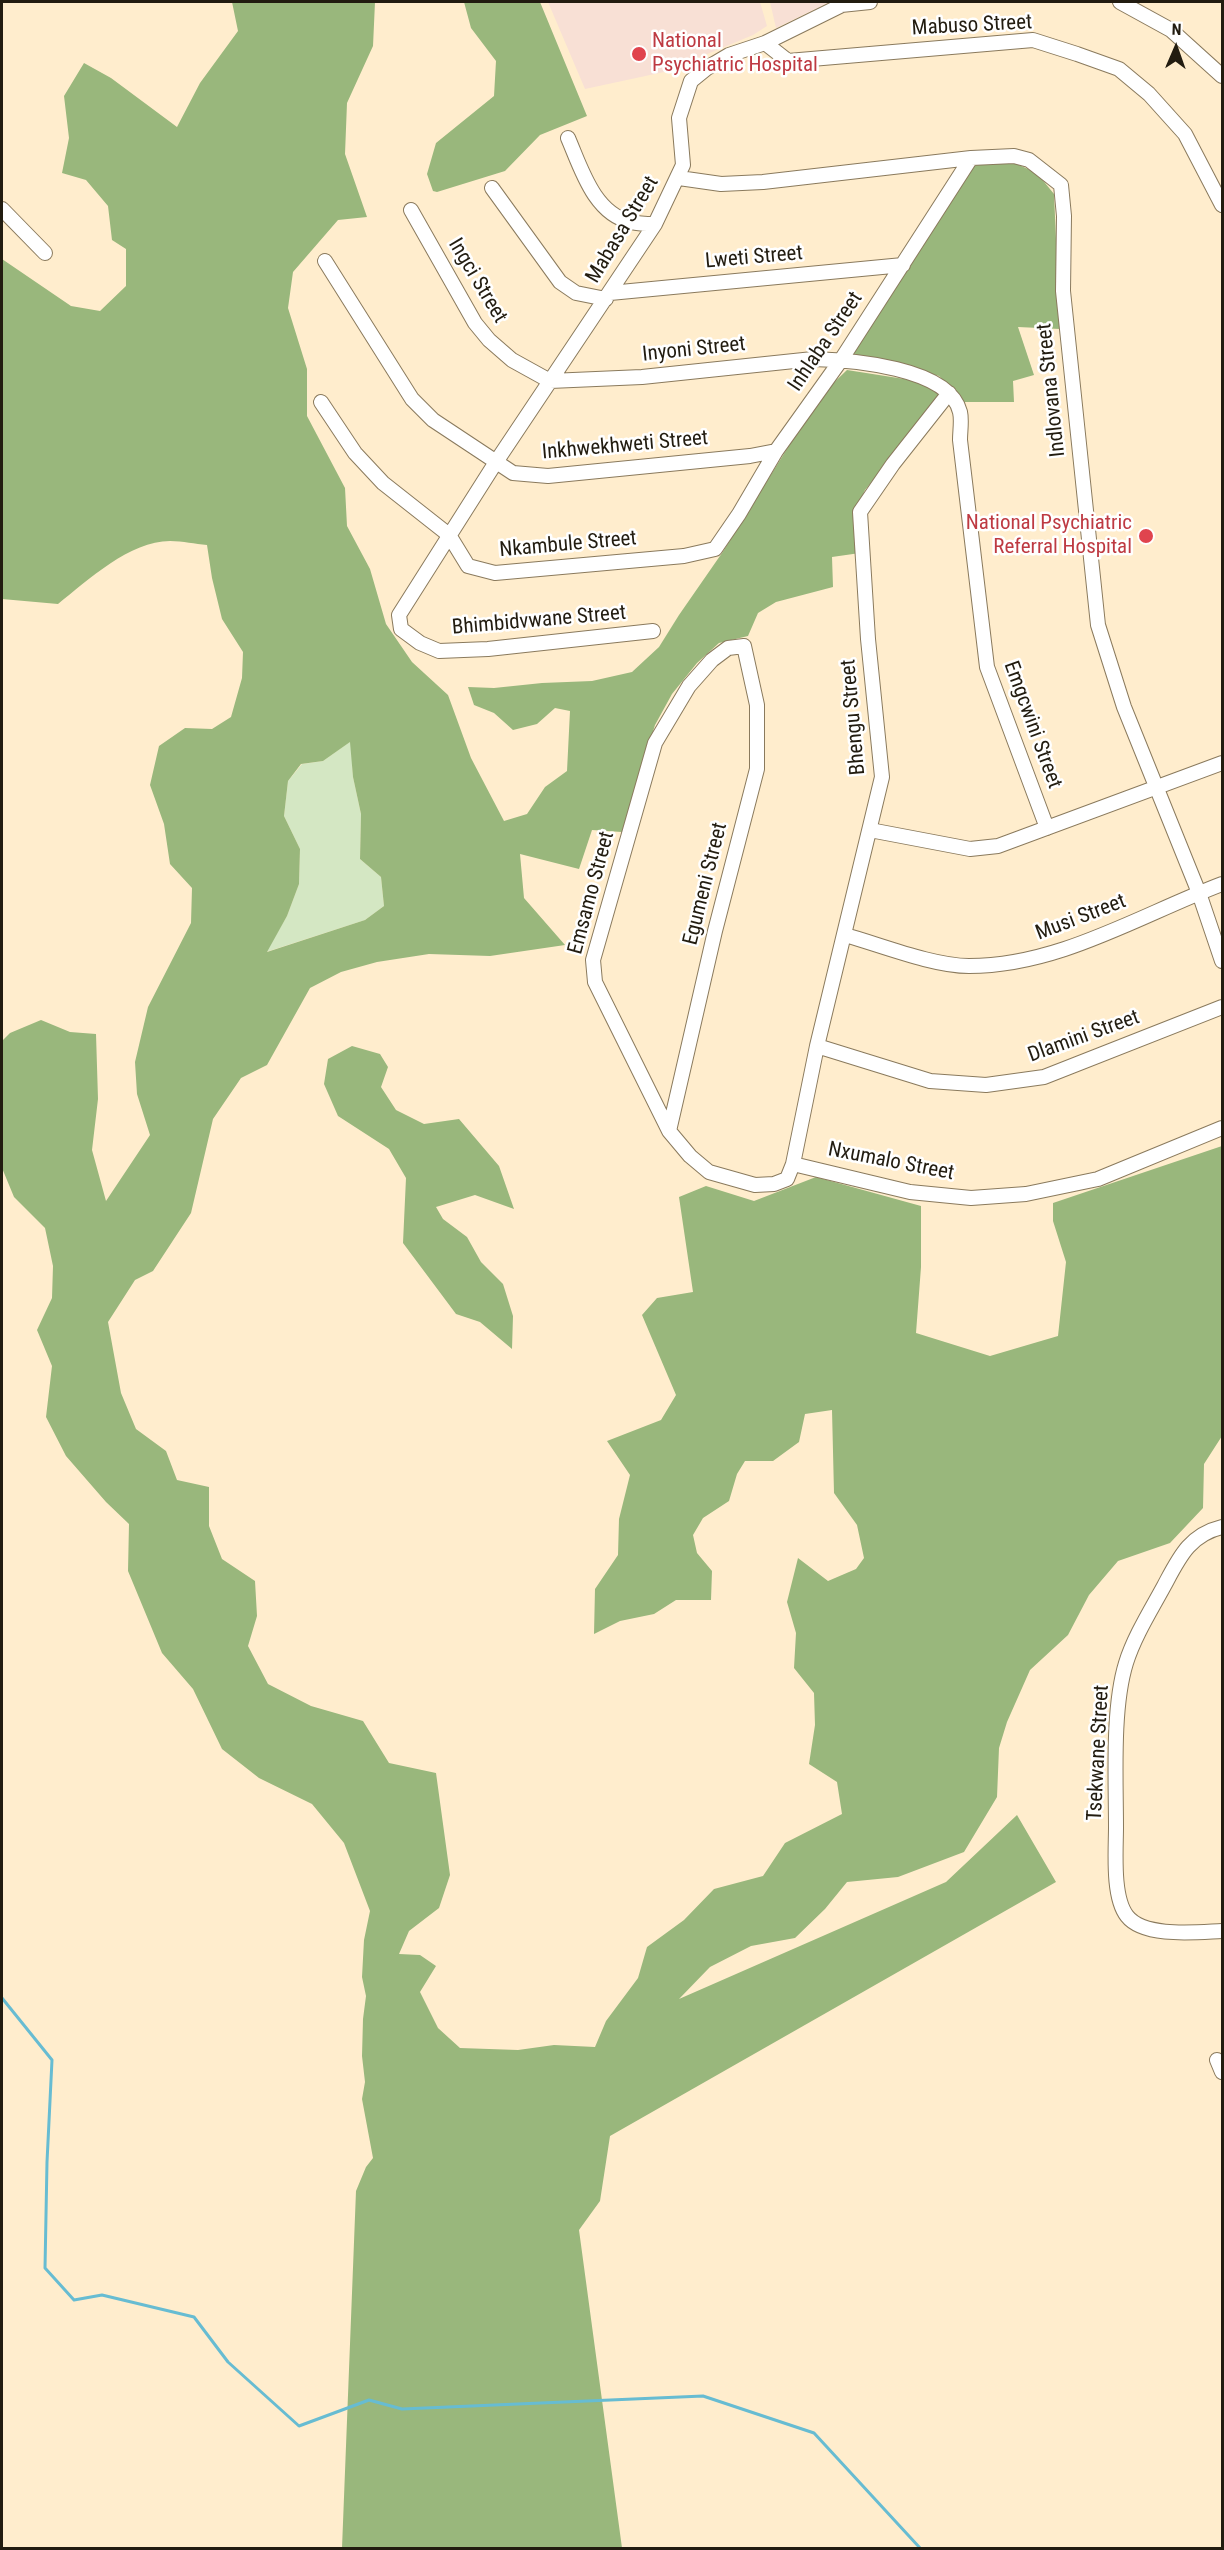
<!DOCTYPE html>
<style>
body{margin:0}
#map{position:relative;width:1224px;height:2550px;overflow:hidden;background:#ffedcd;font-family:"Roboto Condensed",sans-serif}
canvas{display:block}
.frame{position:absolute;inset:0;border:3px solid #221c10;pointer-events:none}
.north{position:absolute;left:1146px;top:18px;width:60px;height:60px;-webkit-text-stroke:4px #fff;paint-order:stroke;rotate:2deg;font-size:16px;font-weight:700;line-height:24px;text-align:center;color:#221c10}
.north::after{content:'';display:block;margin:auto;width:21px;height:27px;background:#221c10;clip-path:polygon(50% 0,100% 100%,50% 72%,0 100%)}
</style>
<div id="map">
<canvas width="1224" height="2550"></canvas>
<div class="frame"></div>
<div class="north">N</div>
</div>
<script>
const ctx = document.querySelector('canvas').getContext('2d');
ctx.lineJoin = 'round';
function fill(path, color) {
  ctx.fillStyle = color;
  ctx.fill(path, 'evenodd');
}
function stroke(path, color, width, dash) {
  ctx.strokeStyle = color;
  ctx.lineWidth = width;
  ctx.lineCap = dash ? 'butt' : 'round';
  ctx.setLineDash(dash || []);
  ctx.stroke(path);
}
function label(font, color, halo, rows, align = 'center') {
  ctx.font = font + ' "Roboto Condensed",sans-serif';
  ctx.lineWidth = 5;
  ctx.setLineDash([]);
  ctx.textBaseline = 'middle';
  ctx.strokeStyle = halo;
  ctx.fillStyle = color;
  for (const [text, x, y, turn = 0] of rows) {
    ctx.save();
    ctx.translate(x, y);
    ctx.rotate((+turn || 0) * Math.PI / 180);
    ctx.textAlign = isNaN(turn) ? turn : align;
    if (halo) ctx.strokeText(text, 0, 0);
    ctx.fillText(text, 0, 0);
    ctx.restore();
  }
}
fill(new Path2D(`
 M548 2H760L767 26 753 35 664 72 585 89Z
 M770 2H830L776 28Z`), '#f8e0d5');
fill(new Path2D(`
 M351 741 353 777 361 814 360 859 381 877 384 906 365 920 266 952 287 916 299 884 300 849 284 816 288 781 302 764 323 761Z`), '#d4e7c3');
fill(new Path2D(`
 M232 2H375L373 46 347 103 345 154 367 217 338 220 293 272 288 308 307 369V416L345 488 347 526 370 569 386 624 412 662 448 695 471 758 504 821 527 814 545 787 567 771 570 711 555 708 537 724 513 730 494 713 474 705 468 687 494 688 542 683 592 681 632 672 659 647 679 615 722 553 820 396 847 370 917 381 944 394 865 490 856 510 860 553 832 557 833 587 776 602 758 613 748 636 719 643 697 663 672 694 655 725 622 832 592 830 579 869 520 854 524 898 565 945 490 956 429 954 377 962 341 972 310 988 267 1065 241 1078 213 1119 191 1213 153 1271 135 1280 108 1322 121 1393 136 1429 166 1451 177 1480 209 1487V1526L222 1559 255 1581 257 1616 248 1646 268 1684 311 1706 363 1721 389 1763 436 1773 450 1875 439 1908 409 1931 399 1954 420 1955 436 1966 420 1992 438 2028 460 2048 518 2050 554 2045 595 2047 606 2021 638 1978 647 1947 684 1920 714 1889 763 1876 785 1843 842 1814 837 1782 809 1764 815 1725 814 1693 794 1668 796 1633 787 1602 798 1558 828 1581 856 1569 864 1558 857 1525 834 1493 832 1410 805 1414 799 1442 773 1461H745L737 1474 729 1501 703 1518 693 1535 697 1553 712 1571 711 1600H676L654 1614 620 1621 594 1634 595 1589 618 1555 619 1519 630 1475 607 1441 661 1420 676 1395 642 1315 657 1298 693 1292 679 1197 706 1186 754 1201 816 1177 921 1206V1267L916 1333 990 1356 1058 1336 1066 1262 1053 1221V1203L1222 1146V1436L1204 1464 1203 1508 1170 1543 1118 1561 1089 1595 1068 1635 1030 1670 1007 1722 999 1748 997 1797 964 1852 898 1877 847 1882 825 1909 795 1938 751 1946 710 1967 679 1999 946 1882 1017 1815 1056 1882 610 2136 600 2201 579 2230 622 2548H342L356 2191 366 2167 373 2158 362 2099 365 2082 362 2056 363 2019 366 1996 362 1977 364 1940 370 1911 344 1843 312 1804 259 1778 222 1749 193 1689 162 1653 128 1571 129 1524 106 1502 66 1456 46 1417 52 1366 37 1330 52 1298 53 1266 45 1228 14 1197 2 1168V1041L10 1033 41 1020 70 1032 96 1034 98 1099 92 1150 106 1201 150 1135 137 1094 135 1062 148 1007 191 923 192 888 170 864 164 824 150 785 159 746 185 728 212 729 231 717 242 678 243 652 222 619 212 578 207 545C195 544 183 541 170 541 130 541 88 580 58 604L2 599V259L71 306 100 311 126 286V249L112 240 108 206 86 180 62 173 69 138 64 96 84 63 111 78 177 127 200 83 238 31ZM350 742 353 777 361 814 360 859 381 877 384 906 365 920 267 952 287 916 299 884 300 849 284 816 288 781 301 764 323 761Z
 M464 2H540L587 116 540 135 505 171 437 192 433 191 427 174 436 143 494 96 496 61 471 28Z
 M983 161H1010L1037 173 1054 194 1060 329 1018 327 1034 375 1013 381 1014 402H964L939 376 903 366 847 357 962 173Z
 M352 1046 380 1054 388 1067 381 1087 396 1110 424 1124 459 1119 499 1166 514 1209 475 1195 436 1207 443 1219 467 1237 481 1262 503 1284 513 1316 512 1349 480 1322 456 1314 403 1243 406 1178 389 1149 338 1116 324 1084 328 1059Z`), '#99b77c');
stroke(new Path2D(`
 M2 1998 52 2060 47 2162 45 2268 74 2300 102 2295 194 2317 228 2362 299 2426 369 2400 402 2409 703 2396 814 2433 920 2548`), '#67bcd2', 3);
const minor = new Path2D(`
 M1120 2 1171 30 1222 76
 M841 5 870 2
 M765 43 788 61 1033 40 1077 54 1119 69 1149 94 1185 134 1222 205
 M568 138C581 168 594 214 631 222 639 224 647 224 655 224
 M679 178 721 184 763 182 971 158 1014 156 1029 160 1061 185 1064 216 1063 291 1098 625 1124 707 1199 893 1222 961
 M492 188 560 282 576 293 606 299
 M2 209 45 253
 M411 210 475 323 489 340 512 360 550 381 642 377 813 359C850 360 949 367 960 412 962 420 960 431 960 440L987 667 1047 828
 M325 261 412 399 433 420 513 473 548 476 750 456 776 451
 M610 293 903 265
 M321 402 355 453 383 483 449 535 468 566 495 573 684 556 715 549 739 514 776 451 841 360 971 158
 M653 631 488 649 439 651 420 643 401 629 399 615 496 462 655 224 683 165 679 118 691 81 707 68 729 55 765 43 848 2
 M870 830 970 849 998 846 1222 763
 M845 935C881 945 933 966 969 966 1059 966 1140 915 1222 884
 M817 1046 930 1081 986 1085 1044 1077 1222 1007
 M669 1131 715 931 757 769V705L744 646 728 648 712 660 689 686 655 743 593 960 595 982 669 1131 690 1156 709 1172 755 1185 774 1184 787 1179 793 1164 817 1046 882 777 868 639 860 512 893 464 949 393
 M793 1164 910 1192 971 1198 1026 1194 1098 1179 1222 1128
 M1222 1527C1189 1535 1179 1558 1164 1586 1151 1610 1134 1637 1126 1663 1112 1708 1116 1779 1116 1827 1116 1850 1112 1897 1127 1916 1144 1938 1197 1932 1222 1931
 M1217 2060 1222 2072`);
stroke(minor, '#8a7a5d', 16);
stroke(minor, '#fff', 14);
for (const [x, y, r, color] of [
 [639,54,8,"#e0444e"],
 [1146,536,8,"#e0444e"]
]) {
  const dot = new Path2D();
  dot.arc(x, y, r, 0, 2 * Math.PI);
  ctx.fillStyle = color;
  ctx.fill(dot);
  stroke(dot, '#fff', 2);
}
label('21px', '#221c10', '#fff', [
 ["Mabuso Street",972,26,-3],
 ["Mabasa Street",623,230,-59],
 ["Lweti Street",754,258,-5],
 ["Ingci Street",477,281,59],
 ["Inhlaba Street",826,342,-56],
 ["Inyoni Street",694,350,-6],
 ["Indlovana Street",1052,390,-96],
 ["Inkhwekhweti Street",625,446,-5],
 ["Nkambule Street",568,545,-5],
 ["Bhimbidvwane Street",539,621,-5],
 ["Bhengu Street",854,717,-95],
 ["Emgcwini Street",1032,725,70],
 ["Egumeni Street",706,884,-76],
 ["Emsamo Street",592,893,-75],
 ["Musi Street",1081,918,-21],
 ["Dlamini Street",1084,1037,-20],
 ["Nxumalo Street",891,1162,11],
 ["Tsekwane Street",1099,1753,-87]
]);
label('21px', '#be3a42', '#fff', [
 ["National",652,42],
 ["Psychiatric Hospital",652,66],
 ["National Psychiatric",1132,524,"right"],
 ["Referral Hospital",1132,548,"right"]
], 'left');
</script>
